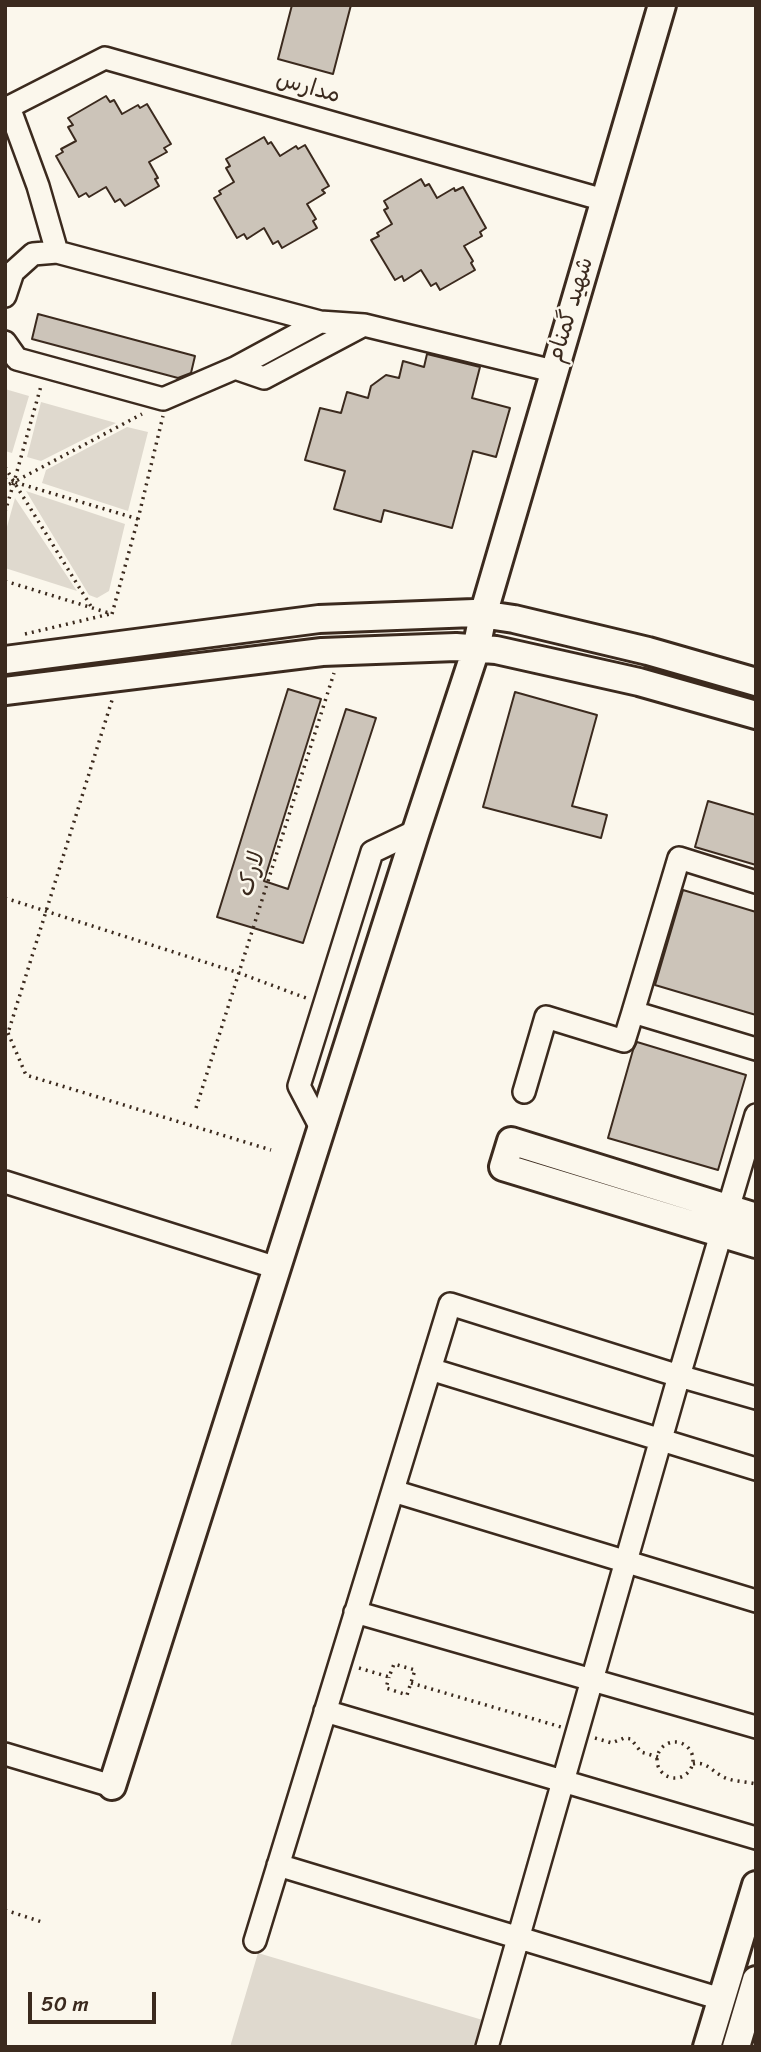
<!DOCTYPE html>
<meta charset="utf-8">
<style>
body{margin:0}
#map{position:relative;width:761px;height:2052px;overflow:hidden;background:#fbf7ec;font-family:Sriracha,sans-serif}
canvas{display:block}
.frame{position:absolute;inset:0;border:7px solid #3b2a1e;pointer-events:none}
.scale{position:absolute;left:28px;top:1992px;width:128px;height:32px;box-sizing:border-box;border:4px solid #3b2a1e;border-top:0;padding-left:9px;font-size:21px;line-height:24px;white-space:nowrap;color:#3b2a1e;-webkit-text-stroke:5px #fbf7ec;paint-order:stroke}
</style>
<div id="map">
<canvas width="761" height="2052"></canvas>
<div class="frame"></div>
<div class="scale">50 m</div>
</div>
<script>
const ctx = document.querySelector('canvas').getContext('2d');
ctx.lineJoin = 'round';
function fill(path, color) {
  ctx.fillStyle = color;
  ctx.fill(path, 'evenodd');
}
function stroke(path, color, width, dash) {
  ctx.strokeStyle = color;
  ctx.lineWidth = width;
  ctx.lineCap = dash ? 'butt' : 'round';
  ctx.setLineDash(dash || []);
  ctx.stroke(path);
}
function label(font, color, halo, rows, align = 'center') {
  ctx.font = font + ' Sriracha,"Playpen Sans Arabic",sans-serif';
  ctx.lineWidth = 5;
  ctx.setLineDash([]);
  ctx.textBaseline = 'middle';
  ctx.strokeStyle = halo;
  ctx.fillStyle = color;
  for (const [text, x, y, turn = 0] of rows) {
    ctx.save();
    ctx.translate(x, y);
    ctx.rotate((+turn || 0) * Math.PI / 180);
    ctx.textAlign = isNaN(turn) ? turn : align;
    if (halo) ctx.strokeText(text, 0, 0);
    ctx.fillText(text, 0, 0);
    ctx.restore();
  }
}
fill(new Path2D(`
 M5 389 29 396 12 453 5 451Z
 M41 402 116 423 41 461 27 457Z
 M127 427 148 432 128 511 42 483 46 470Z
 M26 491 125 524 109 591 97 598 89 595Z
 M15 498 77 591 5 568V534Z
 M258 1953 486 2021 478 2047H230Z`), '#dfd9ce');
const building = new Path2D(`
 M292 5H351L333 74 278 59Z
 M106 96 110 102 114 100 122 114 138 105 140 108 147 104 171 144 164 148 167 152 149 162 158 178 155 179 159 186 125 206 120 199 115 202 106 187 89 197 86 193 79 197 56 156 63 152 61 149 76 141 68 127 73 125 68 118Z
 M264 137 268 144 271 142 280 156 296 146 298 149 305 145 329 186 322 190 325 193 307 204 316 219 313 221 317 228 282 248 278 241 273 244 264 228 247 239 244 234 237 238 214 198 221 194 219 191 234 182 226 168 230 166 226 159Z
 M421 179 425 186 429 184 437 198 454 188 455 191 463 187 486 228 480 232 482 236 464 246 473 261 471 263 475 270 440 290 436 283 431 286 421 270 404 281 402 276 395 280 371 240 379 236 377 233 392 224 384 210 388 208 384 201Z
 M38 314 195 356 191 373 178 378 32 339Z
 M427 354 480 367 472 398 510 408 496 457 473 451 452 528 384 510 381 522 334 509 345 471 305 460 320 408 341 413 347 392 368 398 371 386 386 375 399 378 403 361 424 367Z
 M288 689 321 699 264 881 288 889 346 709 376 718 303 943 217 917Z
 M515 692 597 715 572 806 607 815 601 838 483 807Z
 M708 801 756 815V865L695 847Z
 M683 890 756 912V1015L655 985Z
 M637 1042 746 1075 718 1170 608 1138 633 1050Z`);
fill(building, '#ccc4b9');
stroke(building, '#3b2a1e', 2);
const minor = new Path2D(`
 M9 107 38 186 57 252
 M5 109 105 58 604 200
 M5 296 13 272 33 254 57 252 320 322 364 325 553 371
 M5 342 17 359 163 399 235 368 264 378 364 325
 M235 368 320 322
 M756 882 679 858 633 1012 756 1049
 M524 1092 546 1017 624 1041 633 1012
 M321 1128 299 1086 372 852 416 831
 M5 1182 277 1268
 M728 1209 756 1115
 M430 1369 756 1469
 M393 1491 756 1601
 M355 1612 756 1727
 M325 1711 756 1838
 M5 1754 112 1786
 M278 1865 721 1999
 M255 1941 450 1304 679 1376 721 1234
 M487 2047 679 1376 756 1398`);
const tertiary = new Path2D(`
 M5 660 319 619 474 613 514 619 648 651 756 682
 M5 691 322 652 456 647 496 650 639 682 756 715
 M756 1217 511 1141 503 1167 756 1244
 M112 1786 416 831 476 649 483 615 662 5
 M707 2047 756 1885
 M736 2047 756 1980`);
stroke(minor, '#3b2a1e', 26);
stroke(tertiary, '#3b2a1e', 32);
stroke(new Path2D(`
 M5 467 14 482 5 486
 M5 479 14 482 41 386
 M5 512 14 482 92 608
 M138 519 14 482 142 414
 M5 581 112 614 138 519 163 416
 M25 634 110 614
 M5 898 239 973 306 998
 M8 1033 26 1075 271 1150
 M5 1035 8 1033 113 697
 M196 1108 334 673
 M359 1668 389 1677 394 1664 415 1670 407 1695 386 1688 389 1677
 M411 1683 561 1727
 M595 1738 612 1743 624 1738 631 1739 641 1752 658 1757
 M657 1760a18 18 0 1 1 36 0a18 18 0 1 1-36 0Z
 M693 1764C705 1761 710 1769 720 1775 730 1782 744 1781 756 1784
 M5 1910 42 1922`), '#3b2a1e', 3.5, [2, 5]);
stroke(minor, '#fbf7ec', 21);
stroke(tertiary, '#fbf7ec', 26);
label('23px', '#3b2a1e', '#fbf7ec', [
 ["مدارس",308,88,16],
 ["شهید گمنام",571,310,-73],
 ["لارک",252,874,-72]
]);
</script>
